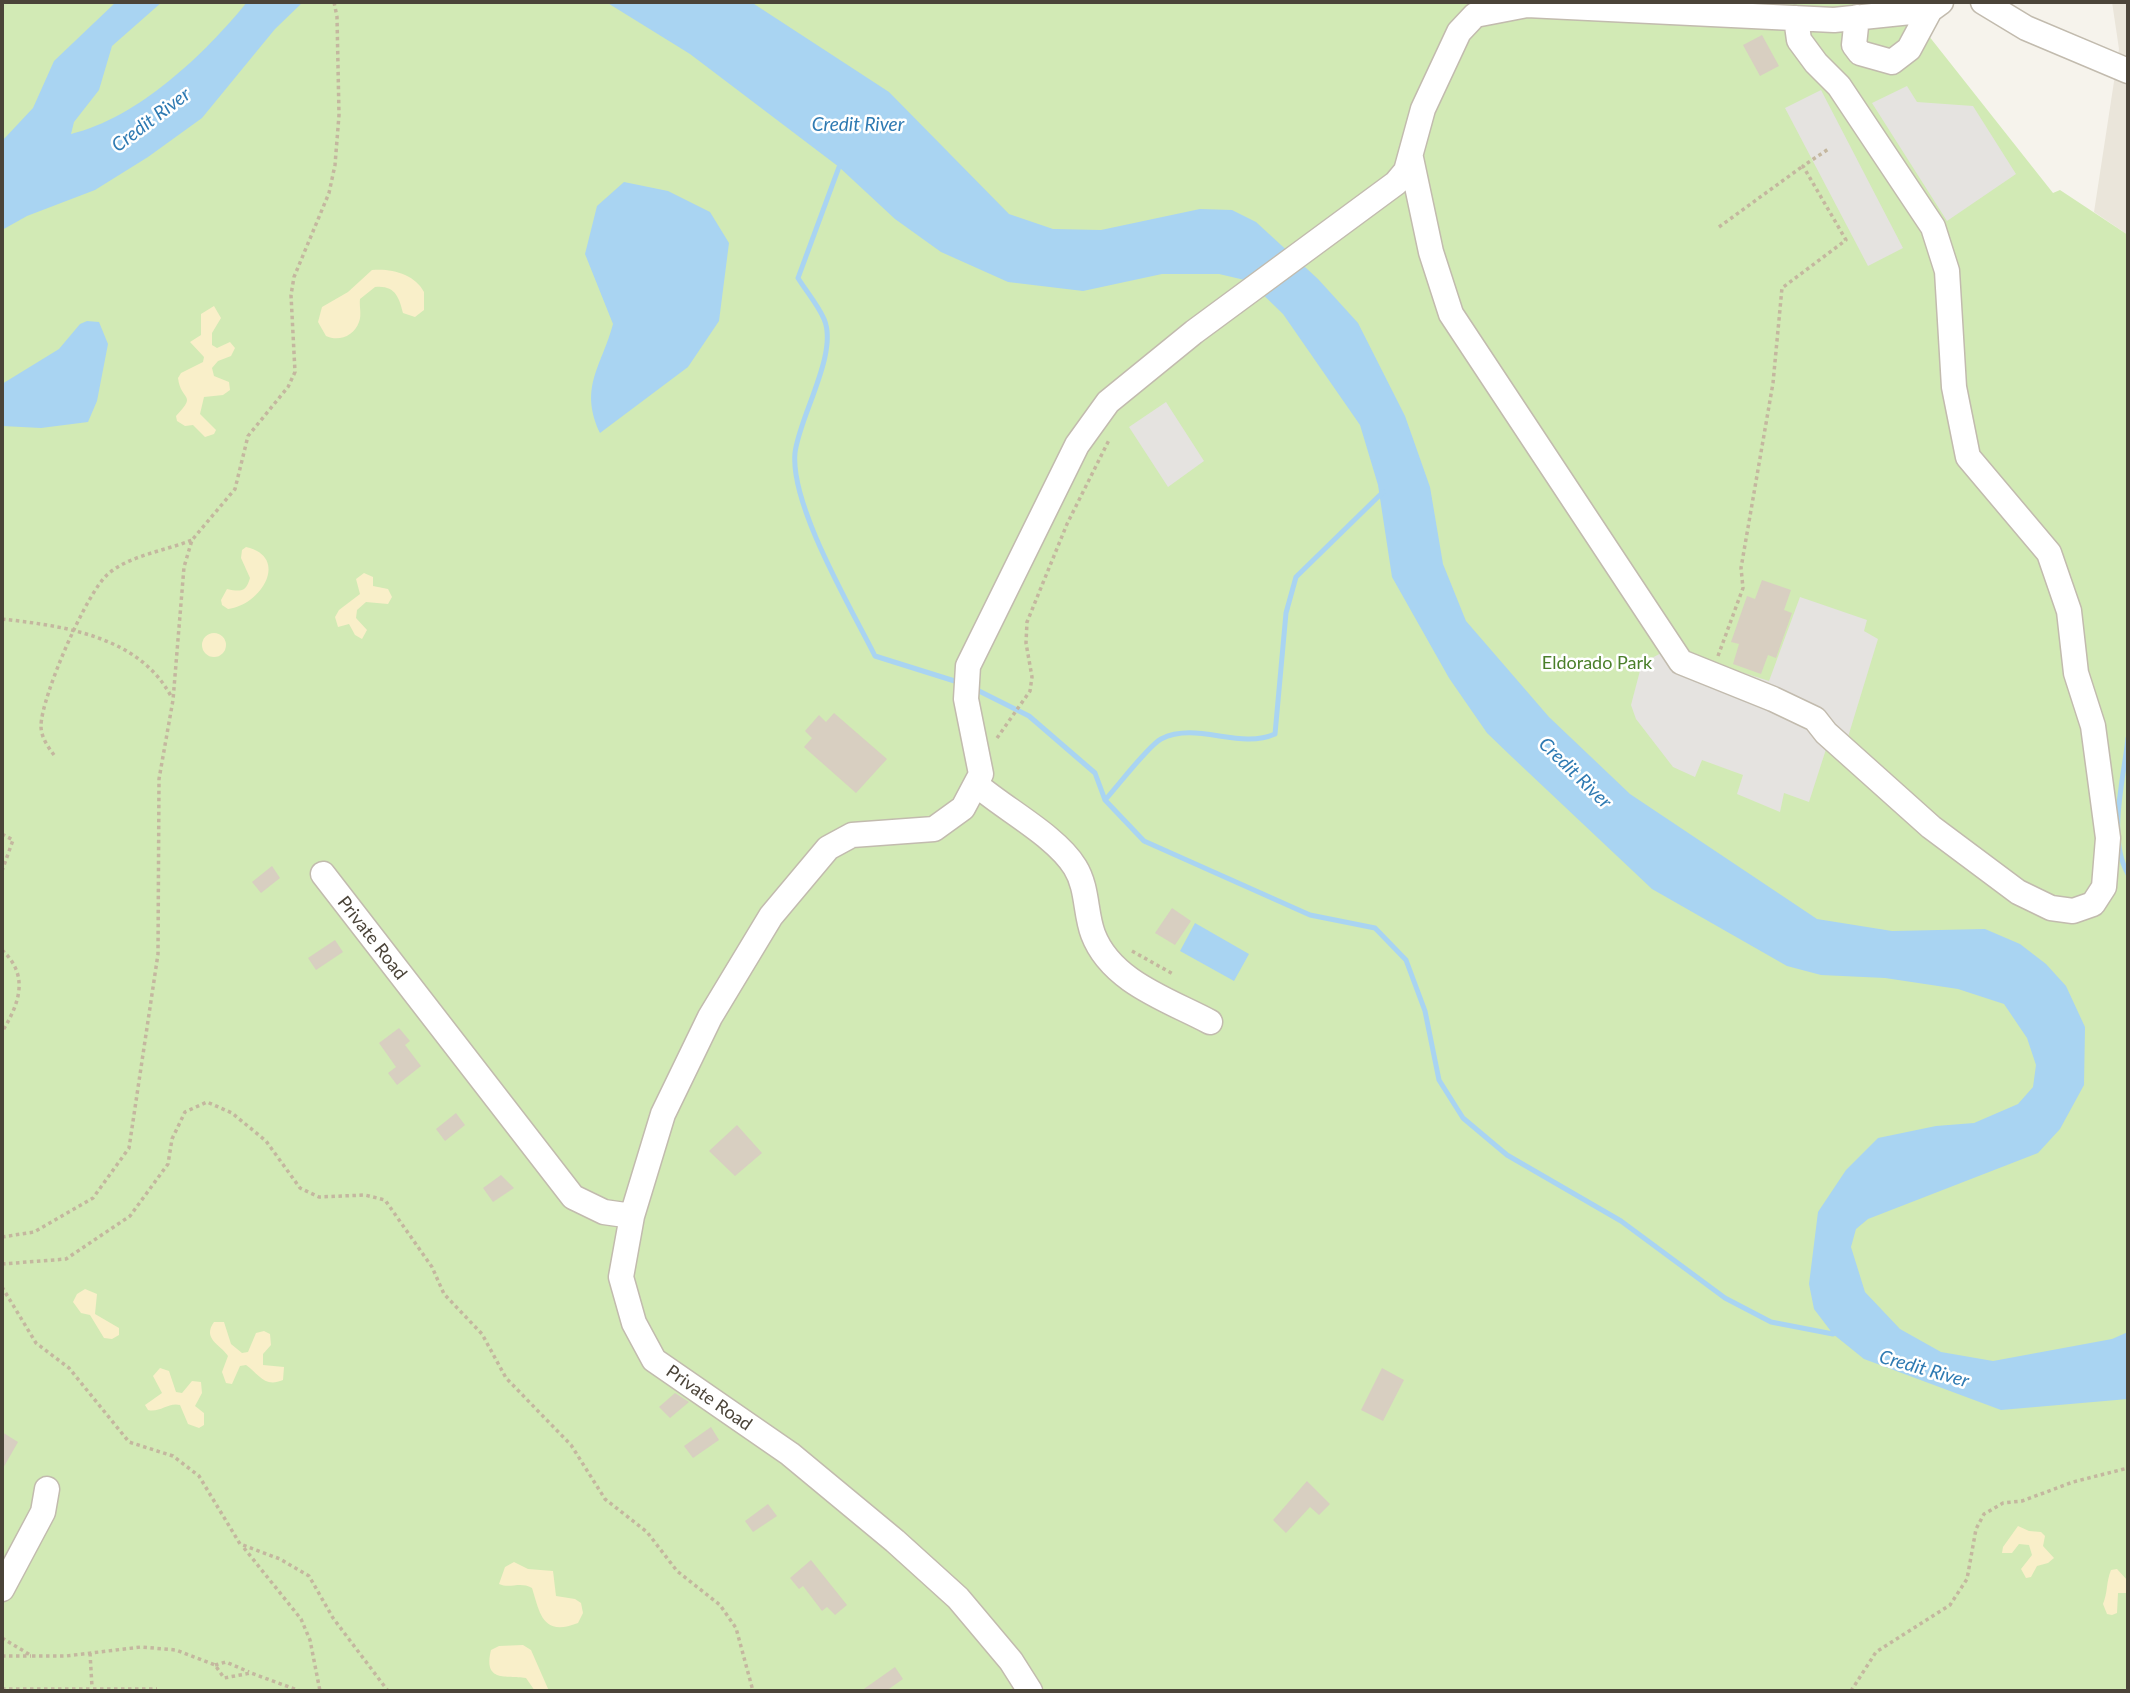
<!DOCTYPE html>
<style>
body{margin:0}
#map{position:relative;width:2130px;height:1693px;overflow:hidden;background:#f6f3ec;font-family:Lato,sans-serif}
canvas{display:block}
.frame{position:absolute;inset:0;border:4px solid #4b4439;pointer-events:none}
</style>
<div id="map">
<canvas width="2130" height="1693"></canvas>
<div class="frame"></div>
</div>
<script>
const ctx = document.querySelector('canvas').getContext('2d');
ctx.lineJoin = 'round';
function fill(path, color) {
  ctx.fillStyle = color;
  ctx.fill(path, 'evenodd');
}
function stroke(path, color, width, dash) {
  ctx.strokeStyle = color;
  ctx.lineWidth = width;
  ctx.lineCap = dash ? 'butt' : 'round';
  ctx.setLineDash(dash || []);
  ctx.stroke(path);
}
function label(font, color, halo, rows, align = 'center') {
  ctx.font = font + ' Lato,sans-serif';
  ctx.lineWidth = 5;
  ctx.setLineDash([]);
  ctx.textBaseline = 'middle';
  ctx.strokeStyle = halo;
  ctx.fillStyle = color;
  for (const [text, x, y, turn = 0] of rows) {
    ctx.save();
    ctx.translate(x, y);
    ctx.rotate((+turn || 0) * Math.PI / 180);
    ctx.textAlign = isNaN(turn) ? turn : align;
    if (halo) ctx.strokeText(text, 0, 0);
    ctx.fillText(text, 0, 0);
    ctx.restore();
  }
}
fill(new Path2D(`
 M2112 2H2128V235L2094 212 2119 49Z`), '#eae5da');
fill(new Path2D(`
 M2 2H1902L2053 193 2060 190 2128 235V1691H2Z`), '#d2eab5');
fill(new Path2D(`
 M372 270C391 268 415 274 424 292V310L415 317 403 313C399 297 395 285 375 287L360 299C359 306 362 315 359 322 354 336 339 342 326 336L318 322 322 307 348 292Z
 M214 306 221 318 212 333V345L217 348 230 342 235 348 231 356 218 361 212 368 214 376 229 382 230 390 223 395 204 397 200 414 216 430 214 434 205 437 193 425 185 426 177 421 176 416C198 393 181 402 178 378L181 373 203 362 204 357 190 342 201 335V314Z
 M246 547C290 557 262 605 228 609L222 605 221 600 227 589C241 592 246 592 250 578L241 558 242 550Z
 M364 573 373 577V586L388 589 392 597 388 604 366 602 357 610 356 618 367 630 362 639 355 635 349 624 338 627 335 617 339 610 360 594 356 579Z
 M202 645a12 12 0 1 1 24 0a12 12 0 1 1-24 0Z
 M85 1289 97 1294 95 1314 119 1328V1335L112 1339 104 1338 90 1315 81 1313 73 1302 77 1294Z
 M214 1322H224L231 1344 242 1353 248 1352 256 1333 264 1331 270 1334 271 1345 263 1354V1365L284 1367 283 1380C264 1388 259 1374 246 1365L240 1366 232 1384 226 1383 222 1372 228 1356C220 1344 202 1339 214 1322Z
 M160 1368 169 1371 176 1392 182 1393 192 1381 201 1382 202 1393 195 1406 204 1413V1425L199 1428 188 1424 180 1405C168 1402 160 1413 148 1410L145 1405 162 1393 153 1376Z
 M2018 1526 2029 1531 2041 1532 2045 1536 2043 1546 2054 1558 2048 1563 2037 1566 2031 1577 2026 1578 2021 1569 2032 1555 2029 1545 2019 1544 2012 1553H2002L2003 1547Z
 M514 1562 528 1569 553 1571 556 1596 575 1599 581 1603 583 1613 578 1623C542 1637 540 1613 532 1588 520 1581 510 1589 499 1584L505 1567Z
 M2117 1569 2128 1581V1598L2126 1593H2118L2117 1613 2112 1615 2107 1614 2103 1604C2108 1592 2106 1582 2111 1570Z
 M523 1645 531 1650 549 1691H535L526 1678C506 1675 483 1683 491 1650L499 1646Z`), '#f9efc9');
fill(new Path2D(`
 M1907 86 1917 102 1973 106 2016 174 1947 221 1872 103Z
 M1821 90 1903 248 1868 266 1785 108Z
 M1166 402 1204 461 1168 487 1129 427Z
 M1800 597 1867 620 1864 631 1878 639 1844 750 1828 743 1809 802 1784 793 1780 812 1737 794 1743 775 1702 760 1695 777 1673 767 1636 719 1631 705 1642 663 1675 646 1725 667 1769 681Z`), '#e5e3e0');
fill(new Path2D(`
 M116 2H162L112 46 99 90 74 122 71 134C138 118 205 54 247 2H303L275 29 202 118 148 157 95 190 27 216 2 230V141L33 108 54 61Z
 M606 2H751L889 92 1009 214 1053 229 1101 230 1200 209 1232 210 1256 222 1318 279 1358 323 1405 416 1430 487 1443 564 1466 621 1549 717 1630 794 1817 919 1892 931 1985 929 2020 944 2046 964 2066 986 2085 1027 2084 1085 2060 1129 2038 1153 1868 1219 1856 1229 1851 1247 1865 1292 1900 1329 1941 1352 1993 1361 2112 1339 2128 1332V1399L2001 1410 1864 1359 1833 1334 1814 1309 1809 1284 1818 1212 1846 1170 1878 1138 1936 1126 1974 1123 2018 1104 2033 1087 2036 1065 2027 1038 2004 1004 1958 989 1885 978 1821 975 1787 966 1652 889 1512 757 1487 733 1449 678 1392 577 1378 485 1360 425 1283 314 1249 281 1219 274H1162L1083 291 1008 282 941 252 895 219 839 167 690 54Z
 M624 182 668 191 710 212 729 243 719 321 688 367 600 433C579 387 601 368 613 324L585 254 597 206Z
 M87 321 99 322 108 344 97 401 88 422 41 428 2 426V384L59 349 80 324Z
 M1195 923 1249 954 1234 981 1180 951Z`), '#a9d4f2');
stroke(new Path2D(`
 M839 167 798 278C806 291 818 305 824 319 839 353 799 417 795 453 790 505 851 608 875 656L961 683
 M973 688 1029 716 1095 773 1105 800 1144 841 1310 915 1375 928 1406 960 1425 1011 1439 1080 1463 1118 1507 1155 1621 1221 1725 1298 1771 1322 1833 1334
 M2128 738C2124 778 2107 838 2128 874
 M1105 800C1117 787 1148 746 1161 739 1197 721 1239 750 1275 734L1286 613 1296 577 1383 492`), '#a9d4f2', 5);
fill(new Path2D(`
 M1762 35 1779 66 1760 76 1743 45Z
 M1762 580 1791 590 1784 610 1792 613 1776 658 1768 655 1761 674 1733 664 1739 644 1731 642 1747 596 1755 599Z
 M834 713 887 759 856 793 804 747 812 738 805 731 819 715 826 722Z
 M272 866 280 878 261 893 252 882Z
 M1172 908 1191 921 1175 945 1155 933Z
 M335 940 343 952 316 970 308 958Z
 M399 1028 410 1041 405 1045 421 1066 397 1085 388 1073 396 1067 379 1043Z
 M456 1113 465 1125 445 1141 436 1129Z
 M737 1125 762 1153 735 1176 709 1151Z
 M501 1175 514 1188 493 1202 483 1188Z
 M1382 1368 1404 1380 1383 1421 1361 1410Z
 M675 1393 689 1402 670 1418 659 1407Z
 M711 1427 719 1440 693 1458 684 1446Z
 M2 1432 18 1442 2 1470Z
 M1307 1481 1330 1504 1319 1515 1310 1507 1286 1533 1273 1520Z
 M768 1504 777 1516 753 1532 745 1521Z
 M811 1560 847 1605 835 1615 827 1607 822 1611 803 1586 799 1589 790 1578Z
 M895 1667 903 1679 886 1691H861Z`), '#d8cfc1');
const minor = new Path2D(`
 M1983 2 2026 28 2128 71
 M1857 17 1854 45 1860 53 1892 62 1909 49 1930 10
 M1411 158 1431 252 1451 314 1681 662 1773 699 1815 719 1826 733 1931 827 2018 892 2051 908 2073 911 2093 904 2104 887 2108 838 2093 726 2076 673 2069 611 2049 553 1968 457 1954 387 1947 271 1933 227 1839 86 1816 63 1799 40 1796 18
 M977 785C1006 810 1056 836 1075 867 1088 888 1085 913 1093 934 1111 982 1169 1000 1210 1022
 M323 874 573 1197 604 1212 632 1216
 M2 1589 43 1512 47 1489
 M1030 1691 1011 1661 958 1598 895 1541 790 1454 654 1360 634 1323 621 1277 632 1216 663 1114 710 1017 771 916 828 848 852 835 934 829 963 808 981 774 966 699 968 666 1077 445 1108 402 1194 332 1396 183 1406 171 1423 109 1459 32 1475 15 1527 5 1834 20 1930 10 1941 2`);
stroke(minor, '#c2bbae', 27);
stroke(new Path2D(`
 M1719 227 1803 166
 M2 619C64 626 140 636 172 698
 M1718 656 1743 588 1741 568 1773 383 1782 288 1846 240 1803 166 1830 148
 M997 738 1030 691 1032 677 1026 643 1027 622 1067 524 1109 440
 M54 755C48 747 41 737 41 726 41 698 86 593 108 574 130 555 165 551 192 540
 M2 834 13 840 2 871
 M2 950C30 976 19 1004 2 1032
 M1132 951 1173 974
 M2 1237 34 1232 93 1198 129 1148 158 954 159 779 173 700 184 567 192 540 235 489 248 436 288 387 295 372 291 295 294 277 329 193 335 165 339 115 337 17 334 2
 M2 1264 66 1259 130 1216 168 1164 172 1139 185 1112 207 1102 232 1113 266 1141 300 1188 319 1197 365 1195 385 1200 432 1267 444 1294 482 1334 506 1378 571 1445 605 1499 647 1532 677 1571 720 1605 736 1628 753 1691
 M2 1287 36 1343 69 1368 129 1442 173 1456 199 1476 240 1544 280 1559 309 1576 333 1618 388 1691
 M244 1548 301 1619 310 1640 320 1691
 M2 1638 32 1656H66L141 1647 176 1650 215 1665 224 1678 251 1673 300 1691
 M90 1653 92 1687
 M2 1656H31
 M215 1665 226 1662 249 1672
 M2 1689H157
 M1851 1691 1876 1652 1950 1605 1967 1579 1976 1529 1984 1514 2003 1503 2022 1501 2073 1482 2128 1468`), '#c4b79f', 3.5, [3.5, 3.5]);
stroke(minor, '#fff', 24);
label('18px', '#4a7f2a', '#fff', [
 ["Eldorado Park",1597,663]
]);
label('18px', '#4b4439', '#fff', [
 ["Private Road",372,938,52],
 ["Private Road",709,1398,35]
]);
label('italic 19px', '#2e7ab2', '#fff', [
 ["Credit River",151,120,-37],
 ["Credit River",858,125],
 ["Credit River",1575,773,44],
 ["Credit River",1924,1369,16]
]);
</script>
